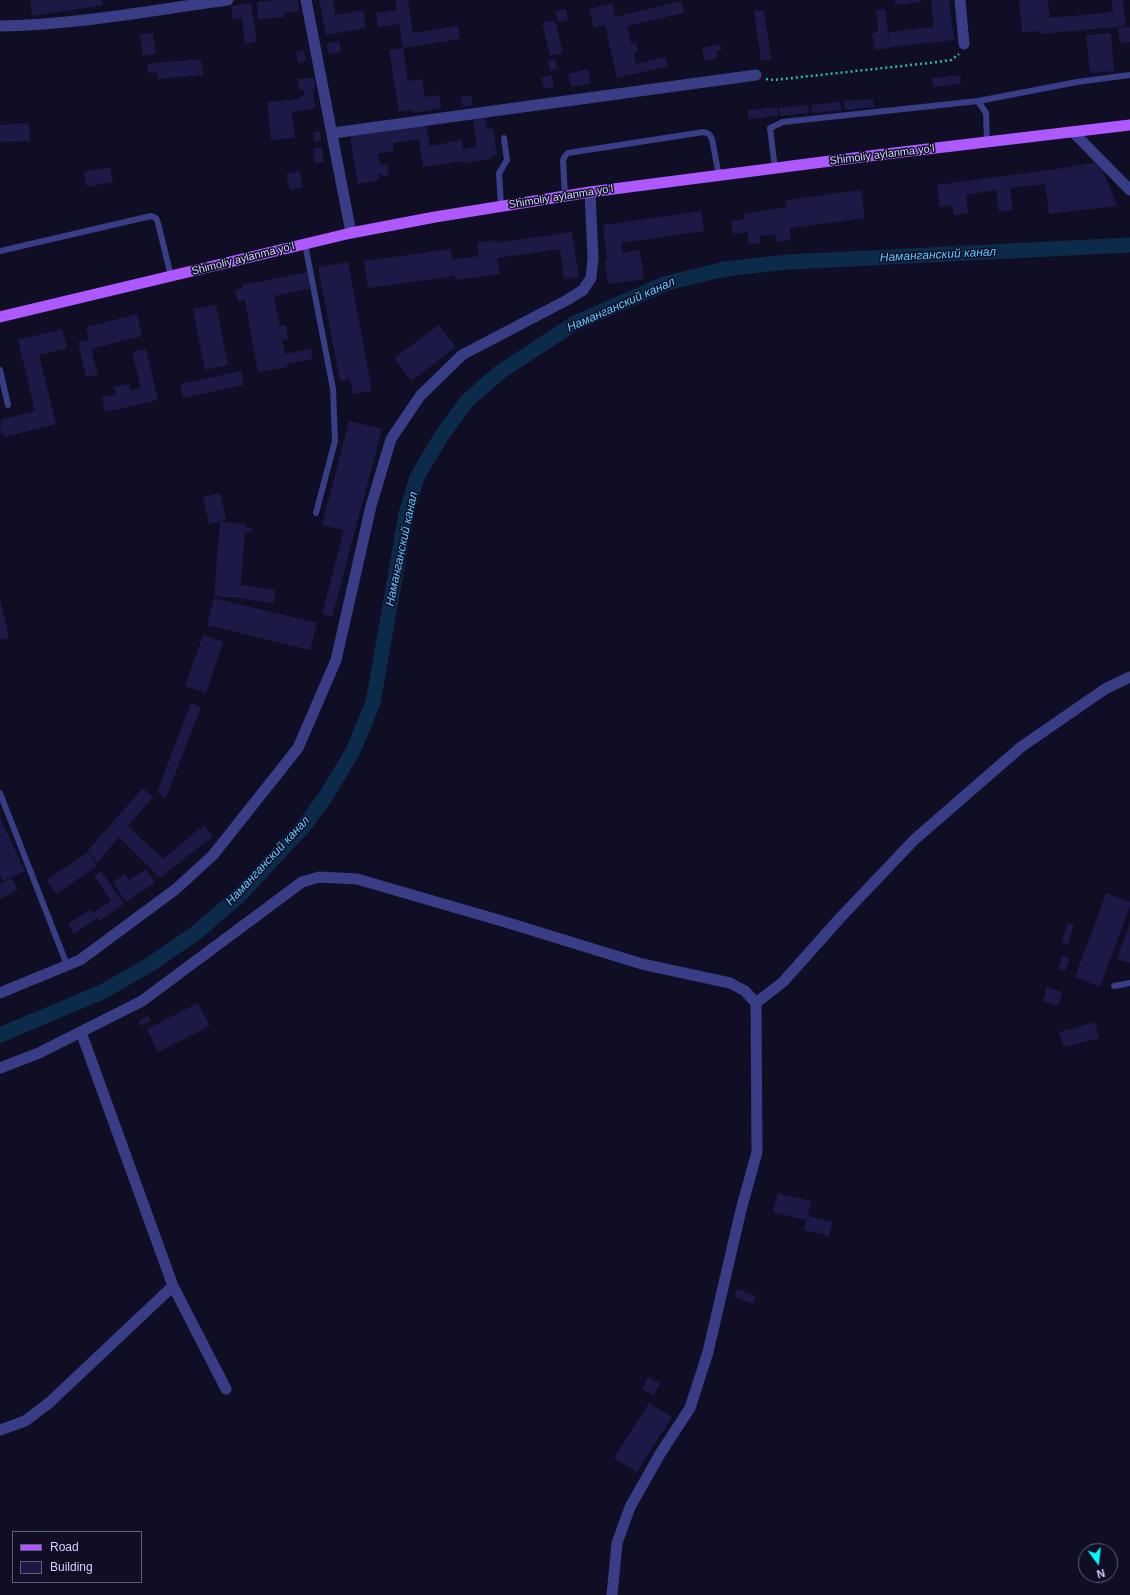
<!DOCTYPE html>
<meta charset="utf-8">
<style>
body{margin:0}
#map{position:relative;width:1130px;height:1595px;overflow:hidden;background:#0f0e25;font-family:Helvetica,sans-serif}
canvas{display:block}
.legend{position:absolute;left:12px;top:1531px;width:130px;height:52px;box-sizing:border-box;background:#0f0e25;border:1px solid #5d5c7c;margin:0;padding:5px 7px;list-style:none;font-size:12px;color:#d2d2ff}
.legend li{display:flex;align-items:center;gap:8px;height:20px}
.legend b{width:20px;border:1px solid #5d5c7c}
.north{position:absolute;left:1078px;top:1543px;width:40px;height:40px;box-sizing:border-box;background:#0f0e25;border:1px solid #5d5c7c;border-radius:50%;rotate:165deg;font-size:11px;font-weight:700;line-height:16px;text-align:center;color:#d2d2ff}
.north::after{content:'';display:block;margin:auto;width:14px;height:18px;background:#00fdf9;clip-path:polygon(50% 0,100% 100%,50% 72%,0 100%)}
</style>
<div id="map">
<canvas width="1130" height="1595"></canvas>
<ul class="legend">
<li><b style="height:5px;background:#ae59ff"></b>Road</li>
<li><b style="height:11px;background:#1d1946"></b>Building</li>
</ul>
<div class="north">N</div>
</div>
<script>
const ctx = document.querySelector('canvas').getContext('2d');
ctx.lineJoin = 'round';
function stroke(path, color, width, dash) {
  ctx.strokeStyle = color;
  ctx.lineWidth = width;
  ctx.lineCap = dash ? 'butt' : 'round';
  ctx.setLineDash(dash || []);
  ctx.stroke(path);
}
function fill(path, color) {
  ctx.fillStyle = color;
  ctx.fill(path, 'evenodd');
}
function label(font, color, halo, rows, align = 'center') {
  ctx.font = font + ' Helvetica,sans-serif';
  ctx.lineWidth = 3;
  ctx.setLineDash([]);
  ctx.textBaseline = 'middle';
  ctx.strokeStyle = halo;
  ctx.fillStyle = color;
  for (const [text, x, y, turn = 0] of rows) {
    ctx.save();
    ctx.translate(x, y);
    ctx.rotate((+turn || 0) * Math.PI / 180);
    ctx.textAlign = isNaN(turn) ? turn : align;
    if (halo) ctx.strokeText(text, 0, 0);
    ctx.fillText(text, 0, 0);
    ctx.restore();
  }
}
stroke(new Path2D(`
 M0 1035 102 992 151 964 197 932 239 896 304 826 326 796 353 751 373 703 406 514 417 477 442 435 467 401 500 372 575 323 667 283 725 269 788 262 1130 245`), '#0c2b4b', 15);
fill(new Path2D(`
 M30 0H102L103 5 32 16Z
 M278 0H298L299 11 284 13 285 17 258 19 257 2Z
 M319 0H333L335 15 363 10 366 28 326 35Z
 M395 0H408L413 33 458 26 460 39 403 48 399 24 378 27 376 13 397 10Z
 M895 0H921L922 2 895 5Z
 M931 0H949L954 40 890 47V48L875 50 872 33 878 32 876 10 885 9 889 40V32L934 27Z
 M1019 0H1048L1050 18 1113 12 1112 0H1123L1126 26 1040 34V31L1022 33Z
 M681 1 684 13 627 26 631 43 636 42 638 52 634 53 636 64 665 57 668 66 617 78 605 25 594 28 589 9 612 3 615 17Z
 M251 3 257 42 245 44 242 18 233 20 231 6Z
 M566 9 568 20 558 22 556 11Z
 M764 10 771 59 761 60 754 11Z
 M555 20 563 53 550 56 542 23Z
 M1130 27V42L1120 43 1118 28Z
 M153 33 156 54 143 56 140 34Z
 M1111 33 1114 71 1090 73 1086 35Z
 M339 41 341 52 329 54 327 44Z
 M719 44 723 49 716 51 718 58 705 61 702 48Z
 M403 48 408 81 422 79 425 97 439 95 441 108 413 113 412 110 399 112 389 50Z
 M304 50 306 61 298 63 296 52Z
 M201 59 203 75 158 79 157 72 148 73 147 64Z
 M555 59 557 69 550 71 548 61Z
 M588 69 591 83 571 87 568 74Z
 M552 75 554 87 544 89 541 78Z
 M960 75 961 84 933 87 932 78Z
 M314 78 315 89H313L315 108 292 112 295 138 271 140 267 102 299 99V97L304 96V90H299L298 79Z
 M471 95 473 105 463 107 461 97Z
 M873 99 874 107 845 110 844 101Z
 M840 102 841 110 812 113 811 105Z
 M808 105 809 113 780 116 779 108Z
 M777 107 778 116 748 119V110Z
 M485 118 487 129 493 128 497 155 491 156V159L465 163V161L423 167 419 139 393 143 394 151 378 154 380 165 387 164 389 175 382 176V174L378 175 379 180 358 184 350 136 426 124 430 146 462 140 463 149 477 147 473 120Z
 M29 123 30 141 0 142V125Z
 M320 131 321 141 315 142 313 132Z
 M322 147 324 162 315 163 313 148Z
 M1099 162 1117 206 1049 214 1045 184 1010 188 1013 210 999 212 996 190 966 195 968 213 954 215 952 205 940 207 937 185 1057 169Z
 M110 167 113 182 87 187 84 172Z
 M299 171 303 187 290 190 286 174Z
 M861 190 865 218 790 228V240L777 242 776 234 760 236 761 243 749 244 747 232 733 234 731 221 745 219 744 214 787 207 786 200Z
 M701 211 704 231 621 243 623 253 640 250 644 279 608 284 605 261H607V259L603 225Z
 M572 232 579 277 564 279 560 249 497 258 500 274 455 280V276L368 288 364 261 451 249 452 260 479 256 477 243 495 240V243Z
 M348 262 372 391 353 394 350 379 340 381 318 267Z
 M307 272 310 289 274 296 280 326 286 325 288 339 282 340 285 354 311 349 313 359 287 364V367L258 372 245 300 238 302 235 290 242 289V285Z
 M216 305 228 365 205 370 193 309Z
 M137 314 142 336 91 349 98 375 86 377 78 342 89 340 86 327Z
 M439 325 456 347 411 381 394 358Z
 M62 329 67 348 39 355 56 424 5 437 4 433 0 434 1 420 35 411 18 340Z
 M146 349 158 400 105 412 102 397 116 394 114 387 129 384 130 390 141 388 132 352Z
 M241 371 244 385 183 398 180 384Z
 M349 421 382 429 332 617 322 614 344 530 322 525Z
 M220 493 226 520 220 522 245 524V528H252L251 532H245L241 585 275 590 274 603 240 598 214 596 220 522 209 524 203 497Z
 M0 598 9 638 0 640Z
 M214 598 317 623 310 650 207 625Z
 M203 635 223 642 206 693 185 686Z
 M191 703 201 707 166 798 157 792Z
 M143 788 153 797 128 826 163 859 204 825 213 836 160 878 119 837 97 863 88 850Z
 M0 818 25 871 3 881 0 875Z
 M88 852 97 866 56 894 47 880Z
 M146 869 155 883 126 902 113 882 125 874 129 880Z
 M101 871 124 904 99 921 97 918 74 934 68 924 91 909 93 913 111 901 94 876Z
 M12 878 18 890 0 899V884Z
 M1106 893 1130 902V906L1100 987 1075 977Z
 M1068 923 1074 925 1068 945 1062 943Z
 M1130 923V963L1117 959Z
 M1062 956 1070 958 1065 971 1058 969Z
 M1047 987 1062 992 1058 1006 1043 1001Z
 M198 1003 210 1026 158 1052 147 1029Z
 M148 1016 151 1021 140 1026 138 1021Z
 M1095 1022 1099 1038 1064 1047 1059 1032Z
 M778 1193 811 1201 808 1216 833 1222 829 1236 804 1230 806 1220 773 1212Z
 M737 1289 756 1296 753 1304 734 1297Z
 M648 1377 660 1383 654 1395 642 1389Z
 M649 1403 672 1417 637 1472 614 1458Z`), '#1d1946');
stroke(new Path2D(`
 M766 79 774 80 929 63 951 60 959 54`), '#2bb9a1', 2.5, [2, 3]);
stroke(new Path2D(`
 M978 101 1077 82 1130 75
 M775 169 770 128 783 122 978 101 986 113 987 142
 M565 196 563 160 565 156 568 153 704 132 709 134 712 139 719 176
 M501 206 499 173 507 160 504 138
 M305 244 333 389 335 441 316 513
 M0 251 151 216 156 218 158 223 171 276
 M0 370 8 405
 M0 793 67 965
 M1114 986 1130 983`), '#383d85', 6);
stroke(new Path2D(`
 M306 0 351 233
 M960 0 964 44
 M0 26C76 25 153 10 228 0
 M1073 132 1130 190
 M333 133 756 75
 M0 993 80 960 176 889 213 855 298 748 336 660 371 506 391 439 420 396 462 355 567 300 583 290 591 278 593 258 590 192
 M756 1003 783 982 840 918 914 840 1021 747 1105 689 1130 677
 M0 1068 39 1053 142 1001 302 882 319 877 357 879 502 921 642 964 730 983 745 991 756 1003 757 1152 741 1210 708 1352 690 1408 660 1454 630 1507 617 1543 612 1595
 M173 1286 226 1389
 M0 1430 25 1421 49 1403 173 1286 81 1032`), '#383d85', 11);
stroke(new Path2D(`
 M0 317 351 233 435 217 590 192 877 155 1130 125`), '#ae59ff', 11);
label('11px', '#d2d2ff', '#0f0e25', [
 ["Shimoliy aylanma yoʻl",882,155,-7],
 ["Shimoliy aylanma yoʻl",561,197,-9],
 ["Shimoliy aylanma yoʻl",243,259,-14]
]);
label('italic 12px', '#60c7ff', '#0f0e25', [
 ["Наманганский канал",938,255,-3],
 ["Наманганский канал",621,305,-24],
 ["Наманганский канал",402,549,-78],
 ["Наманганский канал",268,861,-47]
]);
</script>
